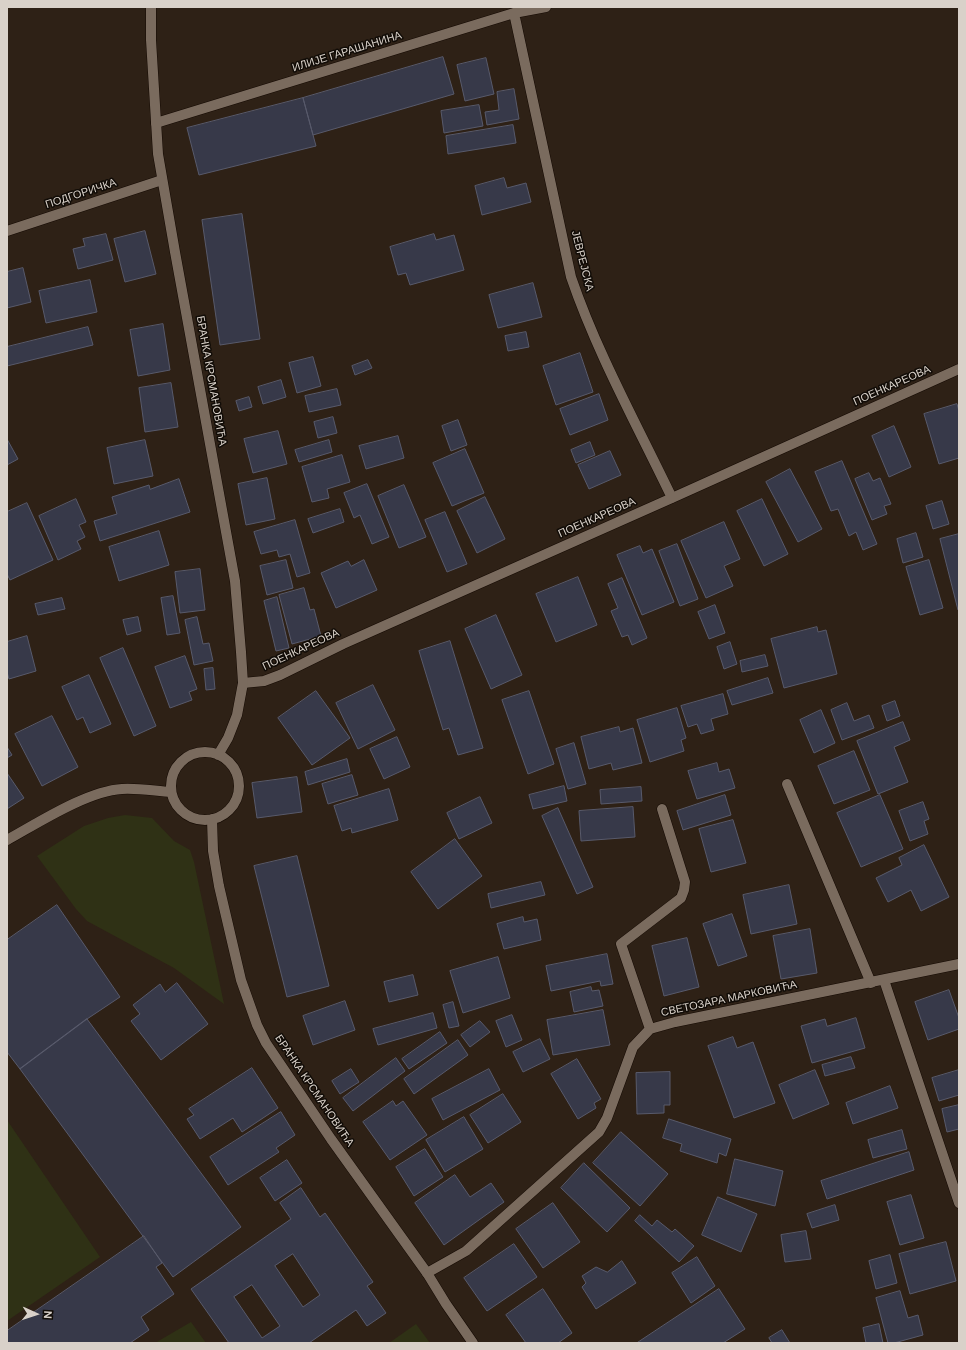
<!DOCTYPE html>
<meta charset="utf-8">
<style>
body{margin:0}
#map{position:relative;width:966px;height:1350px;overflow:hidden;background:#2e2116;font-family:"DM Sans",sans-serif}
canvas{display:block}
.frame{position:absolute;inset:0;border:8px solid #d9d1c9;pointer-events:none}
.north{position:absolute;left:16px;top:1294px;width:40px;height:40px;-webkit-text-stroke:3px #110c07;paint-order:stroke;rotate:93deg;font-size:11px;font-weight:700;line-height:16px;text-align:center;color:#d9d1c9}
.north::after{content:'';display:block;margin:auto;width:14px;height:18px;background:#d9d1c9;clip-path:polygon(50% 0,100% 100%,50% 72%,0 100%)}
</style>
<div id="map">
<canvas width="966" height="1350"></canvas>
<div class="frame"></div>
<div class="north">N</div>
</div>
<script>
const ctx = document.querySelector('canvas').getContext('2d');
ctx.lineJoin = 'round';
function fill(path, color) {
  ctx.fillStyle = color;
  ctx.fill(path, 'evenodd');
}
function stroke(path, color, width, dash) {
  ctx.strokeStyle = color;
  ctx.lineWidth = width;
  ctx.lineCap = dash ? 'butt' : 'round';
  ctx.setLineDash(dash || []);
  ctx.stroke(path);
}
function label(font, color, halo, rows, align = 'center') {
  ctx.font = font + ' "DM Sans",sans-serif';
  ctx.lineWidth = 3;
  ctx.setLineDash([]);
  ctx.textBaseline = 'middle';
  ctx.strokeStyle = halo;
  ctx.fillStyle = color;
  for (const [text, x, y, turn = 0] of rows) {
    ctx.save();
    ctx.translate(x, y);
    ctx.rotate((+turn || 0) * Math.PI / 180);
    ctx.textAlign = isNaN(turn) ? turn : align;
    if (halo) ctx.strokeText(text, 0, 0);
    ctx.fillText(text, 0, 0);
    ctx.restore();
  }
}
fill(new Path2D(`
 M125 815 152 818 174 841 190 850 194 862 224 1004 174 968 87 921 76 909 37 856 84 826 108 818Z
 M7 1120 100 1257 7 1321Z
 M191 1322 206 1343H155Z
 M416 1324 430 1343H389Z`), '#2f3115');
const building = new Path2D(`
 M443 57 454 94 313 135 303 98Z
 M486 58 494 94 465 101 457 65Z
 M514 89 519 119 487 125 485 112 499 110 497 92Z
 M303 98 316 146 199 175 187 128Z
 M479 105 483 126 444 133 441 111Z
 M513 125 516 143 448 154 446 136Z
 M504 178 507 188 526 183 531 202 482 215 475 186Z
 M242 214 260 339 220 345 202 220Z
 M145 231 156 274 125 282 114 239Z
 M106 234 113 260 78 269 73 249 85 246 83 239Z
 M434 234 436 240 454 235 464 270 410 285 406 273 398 275 390 247Z
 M23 268 31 302 7 308V272Z
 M90 280 97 312 46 323 39 291Z
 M533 283 542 317 498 328 489 295Z
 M163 324 170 370 138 376 130 330Z
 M88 327 93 345 7 366V347Z
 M526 332 529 347 508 351 505 336Z
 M580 353 593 392 556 405 543 366Z
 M313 357 321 386 297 393 289 363Z
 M368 360 372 368 355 375 352 366Z
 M281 380 286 397 263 404 258 387Z
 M171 383 178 427 145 432 139 388Z
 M337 389 341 405 309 412 305 396Z
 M599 394 608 420 570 435 560 409Z
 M249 397 252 407 239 411 236 401Z
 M957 404 959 411V458L939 464 924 414Z
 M333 417 337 433 318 438 314 422Z
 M458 420 467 445 451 451 442 426Z
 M894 426 911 467 889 477 872 436Z
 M278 431 287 464 253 473 244 439Z
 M398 436 404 458 366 469 359 446Z
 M7 439 18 459 7 465Z
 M145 440 153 476 114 484 107 448Z
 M329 440 332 452 299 462 295 450Z
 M590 442 595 455 576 463 571 450Z
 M465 449 484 493 452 506 433 463Z
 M610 451 621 475 589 489 578 465Z
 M342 455 350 482 327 489 329 498 312 502 302 467Z
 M842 461 877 544 863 550 856 532 849 536 838 509 831 511 815 472Z
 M790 469 822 529 798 542 766 482Z
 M869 473 873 481 880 478 891 504 884 506 887 514 872 520 855 479Z
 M267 478 275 519 246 525 238 484Z
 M179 479 190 512 100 541 94 521 117 514 112 497 149 485 150 489Z
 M367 484 389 537 372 544 360 515 354 518 344 493Z
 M404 485 426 537 399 548 378 496Z
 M485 497 505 539 477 553 457 511Z
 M76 499 86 522 79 525 85 537 77 541 81 549 58 560 39 516Z
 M762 499 788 554 764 566 737 511Z
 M942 501 949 524 933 529 926 506Z
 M27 503 53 560 10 580 7 574V512Z
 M340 509 344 522 313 533 308 519Z
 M445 512 467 564 447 572 425 520Z
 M295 520 310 573 297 577 290 554 279 557 277 550 261 554 254 532Z
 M724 522 740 559 724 566 733 586 706 598 681 541Z
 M159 531 169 565 119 581 109 547Z
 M916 533 923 557 903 563 897 539Z
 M959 534V609L958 610 940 539Z
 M677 544 698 599 680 606 659 551Z
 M640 546 643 553 652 549 674 602 642 615 617 555Z
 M286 560 293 588 267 595 260 566Z
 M364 560 377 590 336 608 321 573 348 561 351 566Z
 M929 560 943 608 920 615 906 567Z
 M200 569 205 610 180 613 175 572Z
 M578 577 597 625 556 642 536 594Z
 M622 578 647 638 632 645 628 635 622 637 611 611 618 608 608 584Z
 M304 588 310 610 314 609 321 636 292 644 279 595Z
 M173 596 180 633 167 635 161 598Z
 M277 597 289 648 276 651 264 601Z
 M62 598 65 609 38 615 35 604Z
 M715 605 725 633 709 639 698 612Z
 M496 615 522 675 491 689 465 629Z
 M138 617 141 631 127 635 123 620Z
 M197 617 203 644 209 643 213 661 194 665 185 620Z
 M817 627 818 632 826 630 837 674 784 688 771 639Z
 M27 636 36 671 9 679 7 672V642Z
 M450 641 483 748 458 755 449 728 443 730 419 651Z
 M730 642 737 664 724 669 717 647Z
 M123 648 156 726 134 736 100 658Z
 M765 655 768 666 742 672 740 661Z
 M185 656 197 689 189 692 192 700 170 708 155 667Z
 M213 668 215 689 206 690 204 669Z
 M89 675 111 724 90 733 83 717 77 720 62 687Z
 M768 678 773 693 732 705 727 691Z
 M373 685 395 730 358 749 336 703Z
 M316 691 350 738 312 765 278 718Z
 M529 691 554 764 528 774 502 700Z
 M723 694 728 714 711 719 714 730 701 734 697 724 688 727 681 706Z
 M895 701 900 716 887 721 882 706Z
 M847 703 854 721 869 715 874 728 842 740 831 710Z
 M677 708 686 738 681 740 684 751 650 762 637 720Z
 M821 710 835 743 814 753 800 720Z
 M52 716 78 767 42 786 15 734Z
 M903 722 910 740 894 747 908 782 878 794 857 741Z
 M619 727 620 732 633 728 642 763 613 770 611 763 589 769 581 737Z
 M397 737 410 767 384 779 370 749Z
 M574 743 586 784 568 789 556 749Z
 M7 747 12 755 7 758Z
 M854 751 870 790 834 804 818 766Z
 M347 759 350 772 308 785 305 772Z
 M717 763 719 772 729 769 735 788 697 799 688 771Z
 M7 773 24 798 7 809Z
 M352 775 358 795 328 804 322 784Z
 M297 777 302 812 257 818 252 783Z
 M564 786 567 801 533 809 529 795Z
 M641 787 642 801 601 804 600 790Z
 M389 789 398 820 352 833 351 828 342 831 334 806Z
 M725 795 731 815 683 830 677 811Z
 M880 795 903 849 861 867 837 813Z
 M480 797 492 823 459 839 447 813Z
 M923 802 929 819 924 821 928 834 910 841 899 811Z
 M633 807 635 837 581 841 579 811Z
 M558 808 593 887 577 894 542 816Z
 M733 820 746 863 711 872 699 829Z
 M455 839 482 876 438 909 411 872Z
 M924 845 949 897 921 911 911 890 888 902 876 878 902 865 899 858Z
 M297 856 329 986 287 997 254 866Z
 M541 882 545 895 491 908 488 894Z
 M789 885 797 924 751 934 743 895Z
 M57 905 120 997 87 1019 20 1069 7 1052V940Z
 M732 914 747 956 718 966 703 924Z
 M523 917 524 922 537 919 541 940 504 949 497 924Z
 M810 929 817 973 781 979 773 936Z
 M687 938 699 987 664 996 652 946Z
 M607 954 613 984 601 986 600 981 551 991 546 966Z
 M498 957 510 998 463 1013 450 971Z
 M413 975 418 995 389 1002 384 982Z
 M177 983 208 1024 161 1060 131 1021 140 1014 133 1005 160 984 165 992Z
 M591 987 592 991 599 990 603 1006 574 1012 570 992Z
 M949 990 959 1018V1029L928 1040 915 1002Z
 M345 1001 355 1030 313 1045 303 1016Z
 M453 1002 459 1026 449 1028 443 1005Z
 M603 1010 610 1045 553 1055 547 1020Z
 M433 1013 437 1028 378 1045 373 1029Z
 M512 1015 522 1040 506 1047 496 1021Z
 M856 1018 865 1048 812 1063 801 1026 825 1019 827 1026Z
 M87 1019 241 1227 173 1277 20 1069Z
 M480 1021 490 1032 470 1047 461 1035Z
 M440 1032 447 1043 409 1069 402 1059Z
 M733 1037 737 1048 753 1042 775 1103 734 1118 708 1046Z
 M540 1039 550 1059 523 1072 513 1052Z
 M458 1040 468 1055 414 1094 404 1079Z
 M851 1057 855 1068 825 1076 822 1065Z
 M396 1058 405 1071 353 1111 343 1098Z
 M577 1059 601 1099 594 1103 596 1108 578 1119 551 1074Z
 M252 1068 278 1108 242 1132 233 1118 200 1139 187 1119 194 1115 189 1109Z
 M351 1069 359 1082 340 1094 332 1081Z
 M489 1069 500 1090 443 1120 432 1099Z
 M815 1070 829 1104 793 1119 779 1085Z
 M959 1070V1095L939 1101 932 1078Z
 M670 1072V1105H664V1113L637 1114 636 1073Z
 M890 1086 898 1108 853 1124 846 1103Z
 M503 1094 521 1122 488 1143 470 1115Z
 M393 1101 396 1106 403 1101 427 1135 390 1160 363 1122Z
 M959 1105V1129L947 1132 942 1109Z
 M281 1112 295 1135 276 1148 279 1152 228 1185 210 1157Z
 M464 1117 483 1149 445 1172 426 1140Z
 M669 1119 731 1139 726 1156 719 1153 717 1163 680 1151 682 1144 663 1138Z
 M902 1130 907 1149 873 1158 868 1140Z
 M621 1132 668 1174 640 1206 593 1163Z
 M425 1149 443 1177 414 1196 396 1167Z
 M909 1152 914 1170 827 1199 821 1181Z
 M735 1159 783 1171 775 1206 727 1194Z
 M287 1160 302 1183 275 1201 260 1178Z
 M584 1163 630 1208 607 1232 561 1188Z
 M455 1175 470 1197 491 1183 504 1202 444 1245 415 1203Z
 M301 1188 320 1217 325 1213 373 1282 367 1286 386 1313 367 1326 356 1310 309 1343H229L191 1289 291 1219 280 1203ZM293 1254 320 1295 303 1307 275 1266ZM252 1285 280 1326 262 1338 234 1297Z
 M911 1195 924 1238 900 1245 887 1202Z
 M718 1197 757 1214 741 1252 702 1235Z
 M553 1203 580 1242 543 1268 516 1229Z
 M835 1205 839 1220 812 1228 807 1214Z
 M640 1215 652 1226 657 1220 672 1232 675 1229 694 1246 679 1262 635 1221Z
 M806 1231 811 1259 785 1262 781 1235Z
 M144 1236 162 1263 156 1267 174 1294 141 1317 149 1330 130 1343H7V1331Z
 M946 1242 956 1281 910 1294 899 1254Z
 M514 1244 537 1277 487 1311 464 1278Z
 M890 1255 897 1283 876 1289 869 1261Z
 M697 1257 715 1286 691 1303 672 1273Z
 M622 1261 636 1283 596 1309 582 1287 586 1283 582 1276 596 1267 607 1272Z
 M543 1289 572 1333 558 1343H526L506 1315Z
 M719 1289 745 1329 723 1343H637Z
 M900 1291 908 1318 918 1315 923 1335 894 1343H888L876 1298Z
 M879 1324 883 1343H866L863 1328Z
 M782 1330 790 1343H772L769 1338Z`);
fill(building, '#373949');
stroke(building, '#585a6b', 1);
const lane = new Path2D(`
 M787 784 871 983`);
const street = new Path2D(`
 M514 13 571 277C597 353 637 425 672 498
 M156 123 514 13 546 7
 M7 231 162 180
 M243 683 264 681 280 675 343 644 672 498 959 369
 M884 980 959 1203
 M650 1029 621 944 681 898 684 890 685 882 662 809
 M427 1273 466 1251 599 1132 607 1118 633 1047 650 1029 675 1022 959 964`);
const secondary = new Path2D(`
 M151 7V40L158 154 175 252 235 581 241 652 243 683 237 715 228 738 218 755
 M171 786a34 34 0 1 1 68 0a34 34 0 1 1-68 0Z
 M212 819 213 851 219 886 241 980 257 1025 266 1043 331 1139 427 1273 446 1304 473 1343
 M7 840C38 823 87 791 122 789 138 788 155 791 171 792`);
stroke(lane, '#150a03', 11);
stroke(street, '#150a03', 11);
stroke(secondary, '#150a03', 11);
stroke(new Path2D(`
 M376 1343V1342`), '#857b71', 2.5, [1, 3]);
stroke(lane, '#7a6b5e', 10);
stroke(street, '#7a6b5e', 10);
stroke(secondary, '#7a6b5e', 10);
label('11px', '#d9d1c9', '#110c07', [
 ["ИЛИЈЕ ГАРАШАНИНА",347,52,-17],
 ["ПОДГОРИЧКА",81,194,-18],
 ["ЈЕВРЕЈСКА",582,261,76],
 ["БРАНКА КРСМАНОВИЋА",211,381,80],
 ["ПОЕНКАРЕОВА",892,386,-24],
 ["ПОЕНКАРЕОВА",597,518,-24],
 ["ПОЕНКАРЕОВА",301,650,-25],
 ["СВЕТОЗАРА МАРКОВИЋА",729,999,-12],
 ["БРАНКА КРСМАНОВИЋА",314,1091,56]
]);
</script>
